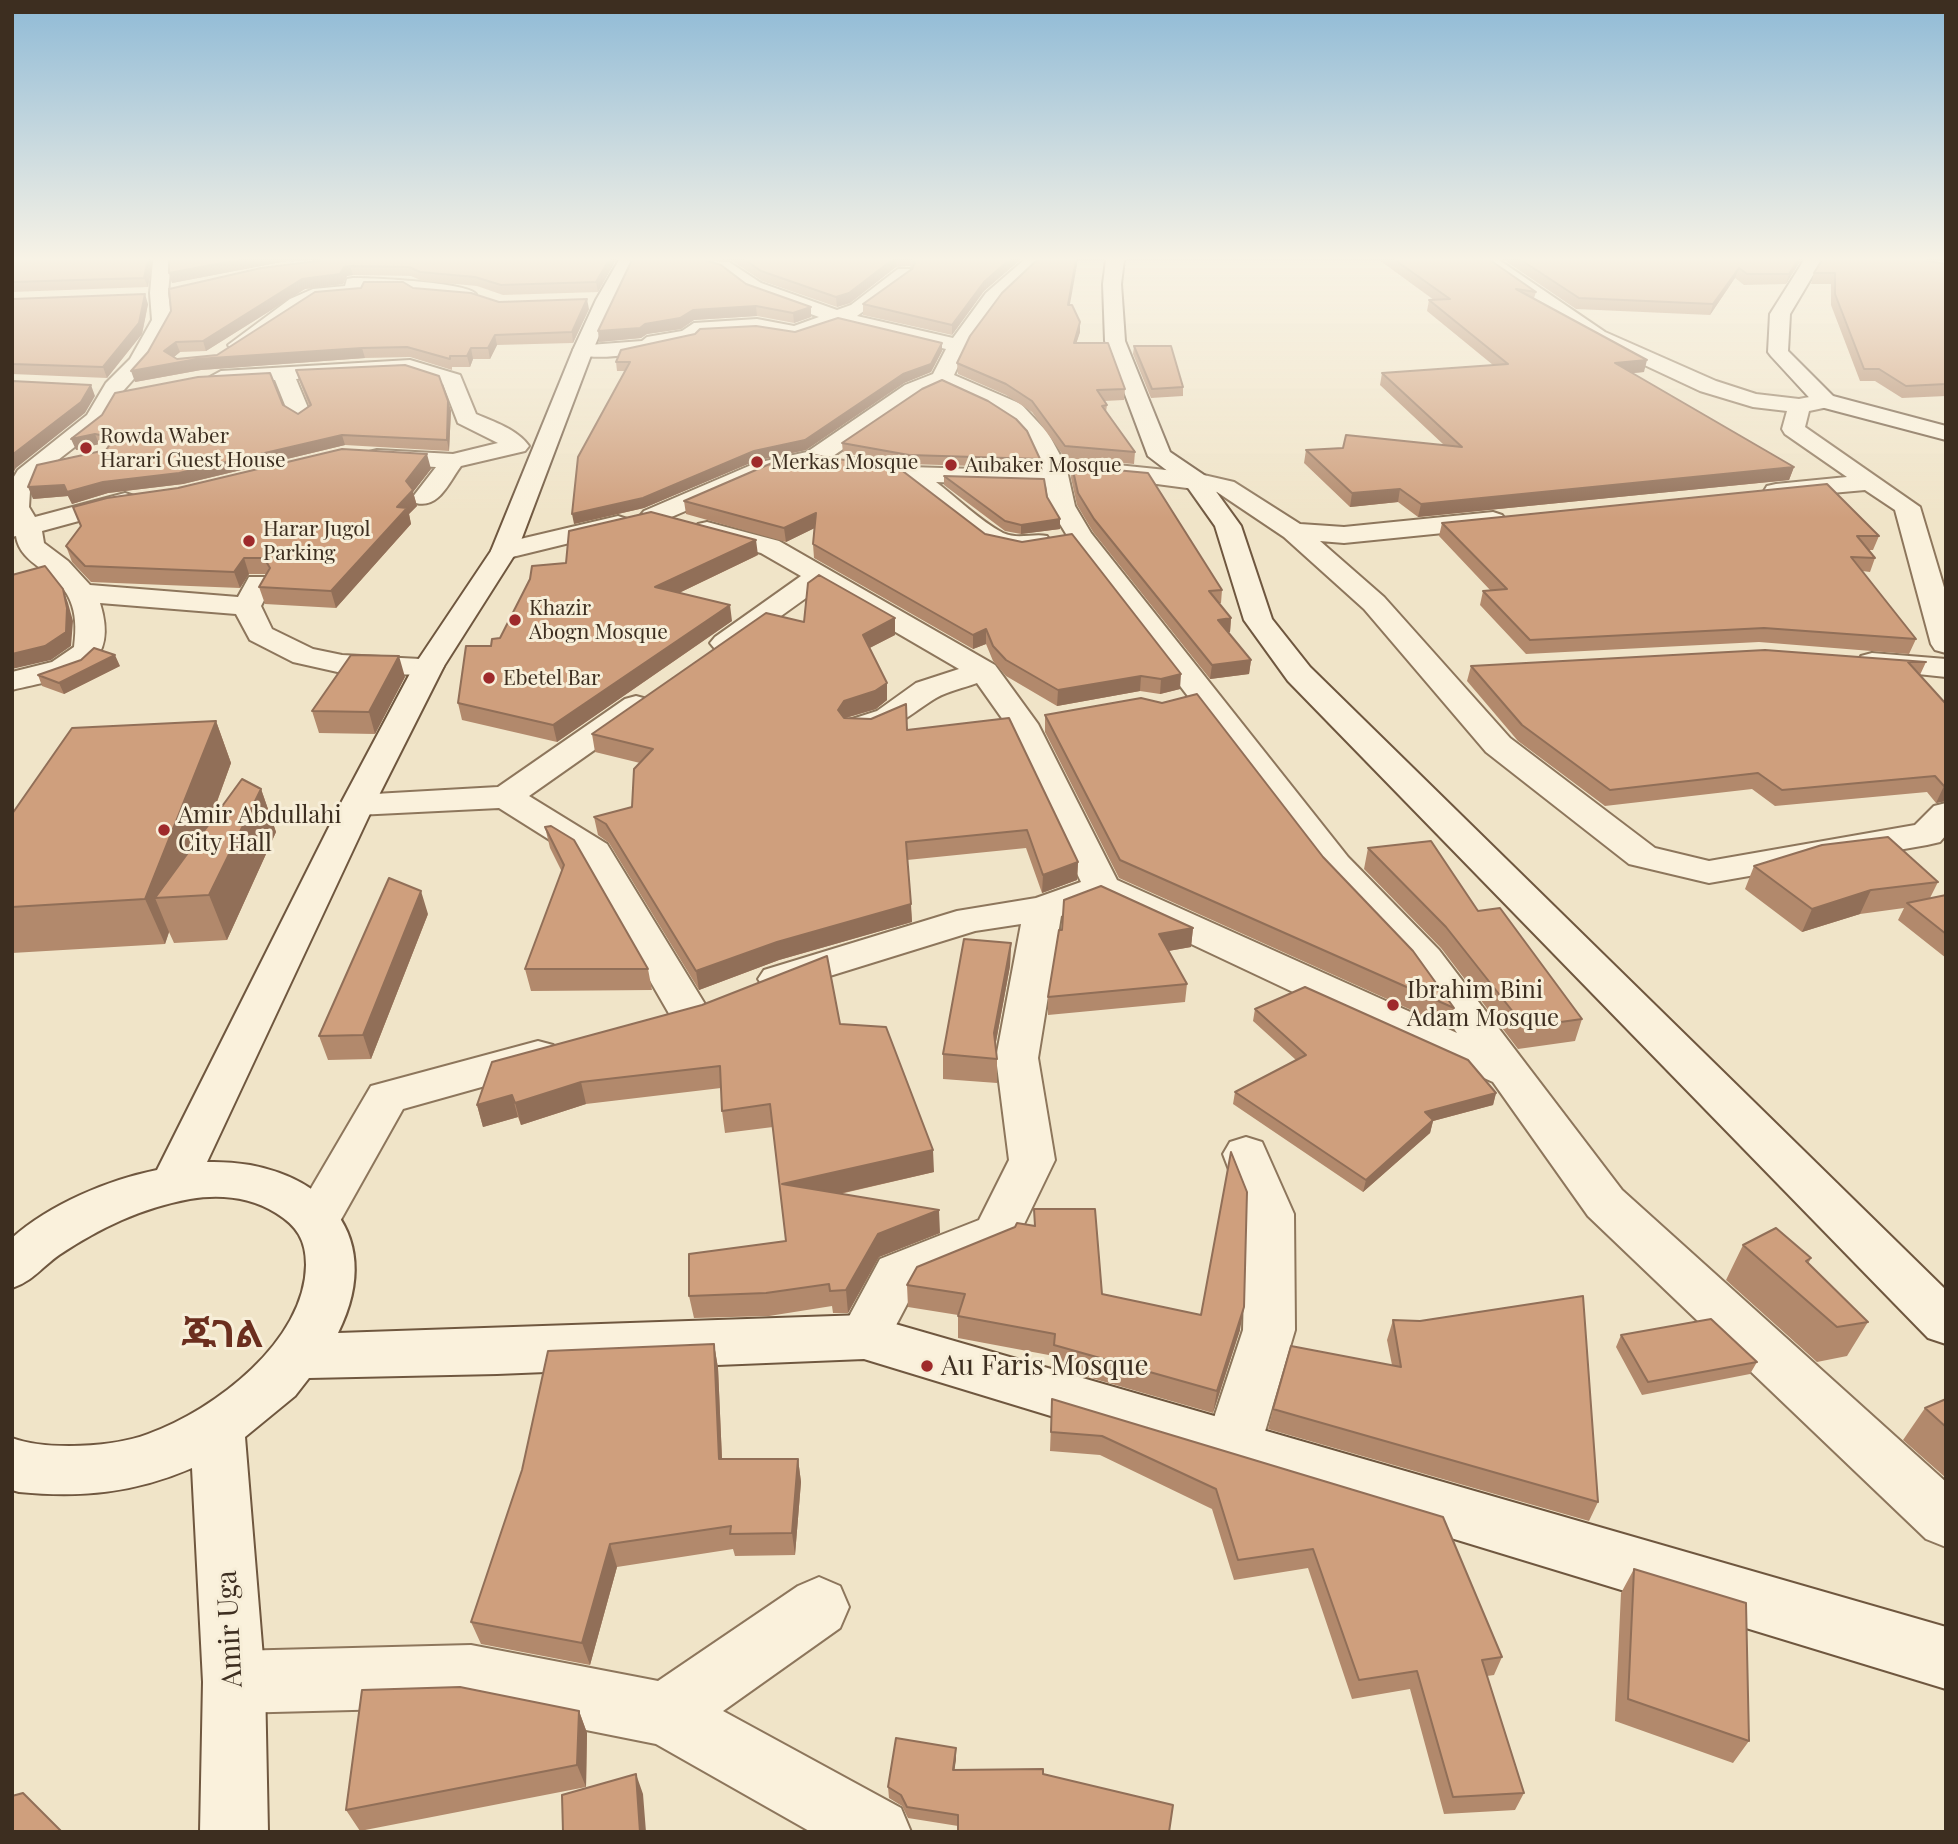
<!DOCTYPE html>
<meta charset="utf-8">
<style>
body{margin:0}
#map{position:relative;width:1958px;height:1844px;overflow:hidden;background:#f0e4c8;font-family:"Playfair Display",serif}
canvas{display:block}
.frame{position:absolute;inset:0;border:14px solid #3d2e20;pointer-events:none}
</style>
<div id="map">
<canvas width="1958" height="1844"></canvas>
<div class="frame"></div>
</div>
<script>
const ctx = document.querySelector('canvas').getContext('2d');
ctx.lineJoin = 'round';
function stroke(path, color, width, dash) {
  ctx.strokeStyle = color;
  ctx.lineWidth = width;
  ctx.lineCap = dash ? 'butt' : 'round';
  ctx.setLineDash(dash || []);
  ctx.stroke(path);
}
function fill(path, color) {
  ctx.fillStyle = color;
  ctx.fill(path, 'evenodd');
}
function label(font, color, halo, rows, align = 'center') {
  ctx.font = font + ' "Playfair Display","Noto Sans Ethiopic",serif';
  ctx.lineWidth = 6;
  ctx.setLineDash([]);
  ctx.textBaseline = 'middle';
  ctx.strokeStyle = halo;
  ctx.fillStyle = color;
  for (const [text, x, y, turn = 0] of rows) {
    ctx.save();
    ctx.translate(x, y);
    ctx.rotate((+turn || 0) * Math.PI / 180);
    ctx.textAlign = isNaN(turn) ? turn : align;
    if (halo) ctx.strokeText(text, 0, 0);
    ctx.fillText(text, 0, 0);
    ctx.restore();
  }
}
const street = new Path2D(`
 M153 260H171L168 293 172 320 149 362 123 391 104 424 40 474 30 491 29 507 35 517 125 493 134 496 138 501 134 506 42 531 44 543 68 561 90 585 238 597 249 577H269L273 583 261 606 272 629 313 649 342 655 440 660 444 666 440 672 429 675 342 673 293 662 250 640 236 614 100 603C122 674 65 677 12 690V672L52 662 74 647C86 567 22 577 16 536L12 537V480L18 470 87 415 106 383 130 359 152 320 150 293Z
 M694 260 729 262 761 283 837 310 851 305 898 269H910L913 273 910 277 857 316 953 338 986 293 1024 260H1043L1000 301 968 345 954 375 1021 404 1048 433 1066 466 1075 506 1091 533 1348 857 1439 950 1622 1190 1946 1482V1547L1926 1539 1588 1216 1493 1082 1293 992 1100 901 1061 916 1038 1058 1055 1160 1013 1247 916 1287 882 1352 864 1359 846 1352 838 1337 880 1259 979 1220 1009 1160 996 1058 1021 924 975 931 778 992 764 988 758 979 764 970 957 911 1036 898 1081 882 1006 724 977 683C964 688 948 691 936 698 909 714 883 742 849 734L844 727 849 720 877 711 916 683 959 669 820 588 735 649 725 652 715 649 710 643 715 637 801 576 761 553 698 536 694 530 698 524 707 522 779 541 995 665 1038 724 1117 880 1457 1033 1411 968 1322 873 1071 542 1049 506 1046 486 936 482C957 498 980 521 1003 533 1018 540 1033 533 1047 536L1051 542 1047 548 1021 553 986 545 902 480 846 470 843 465 846 460 855 458 909 467 1043 471C1033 420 983 404 942 386L921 395 823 463 772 474 662 521H644L640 516 644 511 756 463 807 452 905 385 933 374 946 349 838 323 795 338 757 331 700 335 695 340C662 348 610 363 576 354L573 350 576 346 642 341 647 337 682 331 694 323 757 319 794 326 819 317 748 291 723 272 697 264Z
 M1478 260H1499L1605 332 1716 381 1756 394 1799 399 1825 394 1833 396 1836 401 1833 406 1809 411 1805 427 1920 507 1946 594V653L1935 650 1931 644 1895 510 1865 490 1776 498 1767 496 1764 491 1767 486 1776 484 1847 477 1785 434 1782 429 1787 411 1753 407 1700 391 1591 340Z
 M353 278C373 278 466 282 476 294 465 307 417 293 403 289 392 286 376 289 364 289L363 295C343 300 322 296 304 307 286 318 251 354 231 349L228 345 290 299 313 289 345 286 347 279Z
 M410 360 460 375 476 414C494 422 517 429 529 446L525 451 461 466C449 482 439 509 416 503L412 498 436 467 377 464 369 462 365 457 369 452 377 450 453 454 498 443 458 423 443 384 408 372 296 379 311 415 300 422 289 415 275 380 221 383 210 377 221 371Z
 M1098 463 1195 473 1234 482 1300 524 1344 527 1493 512 1502 515 1506 520 1502 525 1493 528 1344 543 1320 541 1384 597 1510 738 1655 848 1709 861 1915 825 1934 806 1946 803V835L1940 842 1927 845 1709 883 1629 864 1486 752 1364 609 1284 537 1217 492 1089 475 1086 470 1089 465Z
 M618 516 627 519 631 524 627 529 504 559 495 557 491 551 495 545Z
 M1872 653 1946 659V677L1861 668 1857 662 1861 656Z
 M636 696 647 699 652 706 647 713 529 796 607 844 711 1014 705 1024 690 1028 675 1024 580 859 499 808 357 815 345 812 340 805 345 798 357 795 498 787 625 699Z
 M538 1041 553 1045 559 1056 553 1067 403 1109 334 1232 317 1238 300 1232 293 1219 371 1086Z
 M1246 1137 1262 1142 1294 1214 1295 1330 1261 1445 1252 1463 1233 1470 1214 1463 1205 1445 1243 1330 1246 1214 1223 1154 1230 1142Z
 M819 1577 840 1586 849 1607 840 1628 723 1711 901 1808 911 1832H811L656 1744 471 1707 234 1713 212 1704 203 1682 212 1660 234 1651 471 1645 658 1681 798 1586Z`);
const secondary = new Path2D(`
 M619 260H637L614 300 593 350 517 551 444 666 374 805 207 1162C311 1159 391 1227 338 1333L864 1315 1946 1627V1689L864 1359 497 1374 309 1378 295 1396 245 1437 265 1682 268 1832H200L203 1682 192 1468C134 1493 82 1498 19 1492L12 1490V1438C47 1451 114 1447 148 1434 215 1410 305 1341 306 1265 306 1240 297 1226 276 1213 250 1197 220 1194 190 1199 141 1208 100 1228 59 1255 42 1267 33 1281 12 1288V1238C50 1204 108 1180 157 1170L340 805 414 666 491 551 573 350 596 300Z
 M1106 260H1124L1121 284 1125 341 1170 452 1204 475 1241 526 1272 619 1310 667 1946 1290V1344L1928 1338 1288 681 1244 620 1215 526 1186 485 1148 456 1105 341 1103 284Z
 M1804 260H1822L1790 314 1788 351 1833 396 1946 426V440L1817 406 1771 356 1768 352 1770 314Z`);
stroke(street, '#8d765c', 4);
stroke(secondary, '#6f573f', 4);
fill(street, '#faf1dc');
fill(secondary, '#faf1dc');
fill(new Path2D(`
 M12 260H153L148 287 12 292Z
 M169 260H321L282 262 172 283 169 273Z
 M325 260H616L598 292 503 295 477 286 422 281 411 276 353 275 347 276 343 284 305 289 206 351 180 352 174 357 177 359 217 355 413 288 499 302 589 309 573 343 497 345 490 359H473L470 367H452V370L410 357 365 358 201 370 135 382 148 352Z
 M731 260H1020L984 291 952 335 863 315V304L912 269 910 266 896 267 850 303 837 307 762 281Z
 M1379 260H1490L1536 292 1534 298 1644 372 1632 373 1794 467 1789 480 1418 517 1398 502 1350 507 1304 463 1306 450 1444 445 1380 385 1382 373 1493 365 1427 311 1429 300H1434Z
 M1504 260H1801L1786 284 1744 285 1735 278 1710 315 1576 309Z
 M1822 260H1946V261H1925L1946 264V396L1902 398 1875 381H1860L1831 305V284H1811L1814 273Z
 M746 284 811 317 794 323 757 316 694 320 681 329 647 334 641 338 599 342Z
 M12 299 148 304 142 334 107 378 12 374Z
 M1070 305 1080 332 1076 343 1125 389 1124 400 1104 401 1107 405 1106 412 1135 452 1134 464 1065 458 1032 412 1006 395 958 374 957 363Z
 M795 332 942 343V351L931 372 904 383 806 450 755 461 644 508 574 524 626 371H617L616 362Z
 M1134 346 1183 387V396L1151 398 1133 354Z
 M296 370 448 401 451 411 449 451 345 445 183 484 108 493 72 504 68 496 33 499 106 450 108 446 99 444 76 450 102 415 283 405 298 414 309 406 299 380Z
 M842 443 1040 459 1039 468 909 464 843 453Z
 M772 463 1180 689 1160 694 1140 691 1057 706 1006 676 993 661 986 644 973 649 814 558 813 544 814 528 786 542 686 514 684 501Z
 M1072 466 1222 590 1221 603H1219L1231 618 1230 632H1228L1251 660 1249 674 1210 679 1093 532 1077 505 1071 478Z
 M431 469 413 492 417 506 409 514 411 524 336 608 265 604 259 587 266 574H249L240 588 91 582 72 562 66 546Z
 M944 476 1047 497 1060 519V529L1021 534 1005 531 944 485Z
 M1442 523 1879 536 1873 550H1868L1875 558 1870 572 1862 571 1916 639 1909 654 1759 642 1526 654 1480 605 1483 591H1491L1439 536Z
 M758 555 679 593 732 621 557 742 462 720 458 703 500 638Z
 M804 622 895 635 869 648 887 700 876 709 846 718 907 730 1078 862 1077 880 1042 893 1026 848 907 860 912 922 779 960 699 990 609 843 598 835 594 817 632 807 640 763 595 752 592 734Z
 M1765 650 1926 662 1920 675 1946 704V801L1936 803 1927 792 1775 806 1752 789 1605 806 1518 741 1467 681 1471 666Z
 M81 660 120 666 64 694 42 686 38 675Z
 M405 677 375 734 319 733 312 711Z
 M1162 703 1323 857 1454 1008 1449 1027 1119 878 1045 732V715Z
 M216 721 231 763 209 824 261 789 276 832 227 940 174 943 169 932 165 944 12 953V814Z
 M545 827 648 969 652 990 531 991 525 969 562 872 550 848Z
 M1368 848 1478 911 1582 1019 1575 1041 1518 1049 1441 948 1364 869Z
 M1754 866 1938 882 1930 898 1946 895V958L1898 920 1904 908 1860 914 1802 932 1745 889Z
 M428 914 371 1059 328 1060 319 1036Z
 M1193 928 1191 947 1168 951 1187 984 1185 1002 1048 1015V997Z
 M1011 943 1010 966 995 1047 997 1059V1083L943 1079V1054Z
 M1255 1009 1496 1093 1493 1105 1433 1121 1430 1133 1363 1192 1233 1104 1235 1092 1296 1060 1253 1021Z
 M840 1024 934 1172 840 1194 940 1233 879 1257 848 1313H833L832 1306 769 1316 694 1318 689 1296 786 1241 773 1127 725 1133 722 1111 721 1088 586 1104 521 1125 518 1117 483 1127 477 1105Z
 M1034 1209 1102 1294 1240 1330 1213 1413 1053 1367 1054 1356 958 1338V1315L908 1307 907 1285 1034 1226Z
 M1743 1245 1811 1258 1808 1264 1868 1322 1847 1356 1817 1362 1726 1280Z
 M1393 1320 1598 1502 1589 1521 1268 1429 1273 1409 1392 1365 1387 1340Z
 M1621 1335 1757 1362 1750 1374 1642 1395 1616 1347Z
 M714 1344 718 1368 722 1459H798L801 1482 795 1555 735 1556 733 1549 617 1567 590 1665 481 1644 471 1622Z
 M1052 1399 1443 1517 1502 1657 1494 1675 1487 1676 1524 1793 1515 1810 1444 1814 1410 1689 1352 1699 1308 1568 1234 1580 1212 1509 1100 1455 1050 1451Z
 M1946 1399V1478L1903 1440 1925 1408Z
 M1634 1569 1749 1741 1733 1763 1615 1721 1621 1593Z
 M579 1711 587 1733 586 1787 360 1831 346 1810Z
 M956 1759 954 1770 1043 1769 958 1826 908 1818 902 1806 889 1798 888 1787Z`), '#b2896c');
fill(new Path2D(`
 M148 260H153L148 287 144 278Z
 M238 260H282V262L172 283 169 273Z
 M609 260H616L598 292 596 282Z
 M892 260H896V267L850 303 837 307 836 297Z
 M1009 260H1020L984 291 952 335V325L984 282Z
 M1076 260H1078L1068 315V305Z
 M1798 260H1801L1786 284 1789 274Z
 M350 266 353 275 347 276 343 284 305 289 206 351 203 341 302 279Z
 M1739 268 1735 278 1710 315 1713 304Z
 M145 294 148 304 142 334 107 378 103 367Z
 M587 299 589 309 573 343 572 332Z
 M756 306 757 316 694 320 681 329 647 334 641 338 599 342 598 331 693 310Z
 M811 307V317L794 323 793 313Z
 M1080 322V332L1073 354 1074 343Z
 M495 335 497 345 490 359 488 348Z
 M176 342 180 352 168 362 164 351Z
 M942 343V351L931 372 904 383 806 450 755 461 644 508 574 524 572 514Z
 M362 348 365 358 201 370 135 382 131 371 197 359Z
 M471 348 473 359 470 367 467 356Z
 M1647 360 1644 372 1612 375 1615 363Z
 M91 385 95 396 85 413 16 468 12 475V455Z
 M448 401 451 411 449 451 447 440Z
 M95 434 99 444 76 450 71 439Z
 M342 435 345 445 183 484 108 493 72 504 68 496 33 499 28 487 103 482Z
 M427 454 431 469 413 492 417 506 409 514 411 524 336 608 331 591 397 507 406 481Z
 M1794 467 1789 480 1418 517 1421 504Z
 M1400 489 1398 502 1350 507 1352 493Z
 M816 513 817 527 786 542 784 528Z
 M1060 519V529L1021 534V525Z
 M756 540 758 555 658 603 655 587Z
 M244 558 249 574 240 588 234 572Z
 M63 589 68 603 73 621 71 646 51 660 12 669V654Z
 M730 605 732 621 557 742 553 725Z
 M895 618V635L864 651 863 635Z
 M1231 618 1230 632 1217 633 1218 620Z
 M986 629V644L973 649V635Z
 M115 655 120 666 64 694 59 683Z
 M399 656 405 677 375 734 369 712Z
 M1251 660 1249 674 1210 679 1212 665Z
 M1181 674 1180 689 1160 694 1161 679Z
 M1141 676 1140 691 1057 706 1058 690Z
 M887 683V700L876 709 845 718 839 727 838 710 844 701Z
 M216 721 231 763 182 897 155 898 169 932 165 944 145 899Z
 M1944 786H1946V801L1936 803Z
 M261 789 276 832 227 940 209 895Z
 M1078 862 1077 880 1042 893 1043 875Z
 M1871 890 1860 914 1802 932 1812 909Z
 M421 891 428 914 371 1059 363 1035Z
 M911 904 912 922 779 960 699 990 696 971 777 942Z
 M1193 928 1191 947 1157 953 1159 934Z
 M1011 943 1010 966 993 1058 994 1033Z
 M581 1082 586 1104 521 1125 515 1103Z
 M1496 1093 1493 1105 1433 1121 1430 1133 1363 1192 1366 1180 1425 1112Z
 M512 1095 518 1117 483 1127 477 1105Z
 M933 1150 934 1172 785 1206 782 1184Z
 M939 1210 940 1233 879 1257 848 1313 846 1290 878 1234Z
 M1244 1307 1240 1330 1213 1413 1217 1391Z
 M714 1344 718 1368 723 1482 719 1459Z
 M798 1459 801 1482 795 1555 792 1533Z
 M610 1544 617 1567 590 1665 582 1643Z
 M579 1711 587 1733 586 1787 577 1765Z
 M956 1748V1759L953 1781V1770Z
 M636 1774 643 1794 646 1832H640Z`), '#916f58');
const building = new Path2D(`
 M12 260H148L144 278 12 282Z
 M169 260H238L169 273Z
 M325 260H609L596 282 501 285 475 277 420 272 409 267 350 266 344 267 340 274 302 279 203 341 176 342 164 351 177 359 217 355 315 292 361 288 364 282H403L413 288 471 293 499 302 587 299 572 332 495 335 488 348H471L467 356H450V359L407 347 362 348 197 359 131 371 148 352 171 311 169 289 261 268Z
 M632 260H705L721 265 746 284 811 307 793 313 756 306 693 310 680 318 645 324 640 328 598 331Z
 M745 260H892L849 293 836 297 761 271Z
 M913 260H1009L984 282 952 325 863 304 912 269 915 263Z
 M1037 260H1076L1068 305H1072L1080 322 1074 343H1108L1125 389 1097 390 1107 405 1102 406 1135 452 1065 446 1032 401 1006 384 957 363 970 336 1002 293Z
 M1395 260H1490L1536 292 1516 289 1647 360 1615 363 1794 467 1421 504 1400 489 1352 493 1306 450 1343 448 1346 435 1462 447 1382 373 1508 364 1429 300 1450 299Z
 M1521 260H1798L1789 274H1747L1739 268 1713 304 1579 298Z
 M1822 260H1922L1946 264V384L1906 386 1879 369H1864L1835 294V273H1814Z
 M145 294 139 323 103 367 12 364V299Z
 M838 318 942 343 931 364 903 374 805 440 754 451 643 498 572 514 578 457 630 362H616L621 350 695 334 700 329 756 326 795 332Z
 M1134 346H1171L1183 387 1152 389Z
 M405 365 439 376 448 401 447 440 342 435 179 473 103 482 67 492 64 485 28 487 37 465 106 450 111 443 105 436 95 434 71 439 102 415 115 393 198 377 270 373 283 405 298 414 311 405 296 370Z
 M942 380 988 401 1016 419 1027 431 1040 459 909 455 842 443 922 389Z
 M12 381 91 385 81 402 12 455Z
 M342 449 427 454 406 481 413 490 397 507 407 508 331 591 259 587 270 568 264 558H244L234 572 85 566 66 546 81 526 73 507 107 498 178 488Z
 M814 455 900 469 985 534 1022 542 1072 534 1181 674 1161 679 1141 676 1058 690 1006 660 993 646 986 629 973 635 813 544 816 513 784 528 684 501 772 463Z
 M1072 466 1148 473 1222 590 1209 591 1231 618 1218 620 1251 660 1212 665 1094 519 1078 493Z
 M944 476 1044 479 1047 497 1060 519 1021 525 1005 521Z
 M1827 484 1879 536H1857L1875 558 1851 557 1916 639 1764 628 1530 640 1483 591 1507 589 1442 523Z
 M651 512 756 540 655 587 730 605 553 725 458 703 466 646H491L492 639 500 638 530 579 532 566 566 563 569 531Z
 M45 566 63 589 67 608 66 632 45 646 12 654V575Z
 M819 575 895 618 863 635 887 683 875 691 844 701 838 710 844 718 871 719 906 704 907 730 1009 718 1078 862 1043 875 1027 830 906 842 911 904 777 942 696 971 606 824 594 817 632 807 634 769 653 749 592 734 766 613 804 622 808 583Z
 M94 648 115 655 59 683 38 675 81 660Z
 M1765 650 1926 662H1908L1946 704V786H1944L1935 776 1782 790 1758 773 1610 790 1522 725 1471 666Z
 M351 655 399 656 369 712 312 711Z
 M1197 694 1323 857 1413 951 1454 1008 1120 860 1045 715 1141 698 1162 703Z
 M216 721 145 899 12 907V814L72 728Z
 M242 779 261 789 209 895 155 898Z
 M551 826 574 840 648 969H525L564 865 545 827Z
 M1888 837 1938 882 1871 890 1812 909 1754 866 1822 845Z
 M1431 841 1478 911 1500 908 1582 1019 1525 1027 1446 927 1368 848Z
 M389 878 421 891 363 1035 319 1036Z
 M1101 886 1193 928 1159 934 1187 984 1048 997 1059 930H1062L1064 900Z
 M1946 895V934L1907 903Z
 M964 939 1011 943 994 1033 997 1059 943 1054Z
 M827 956 840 1024 886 1027 933 1150 782 1184 939 1210 878 1234 846 1290 830 1291 829 1284 766 1293 689 1296V1254L786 1241 770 1104 722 1111 720 1066 581 1082 515 1103 512 1095 477 1105 492 1062 702 1005Z
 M1305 987 1468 1060 1496 1093 1425 1112 1433 1120 1366 1180 1235 1092 1306 1055 1255 1009Z
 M1231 1152 1247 1192 1244 1307 1217 1391 1054 1345 1055 1334 958 1316 965 1294 907 1285 917 1267 1015 1227 1017 1223 1035 1226 1034 1209H1095L1102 1294 1201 1315Z
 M1776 1228 1811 1258 1806 1261 1868 1322 1837 1327 1743 1245Z
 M1583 1296 1598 1502 1273 1409 1291 1346 1401 1367 1393 1320 1420 1321Z
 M1711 1319 1757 1362 1648 1382 1621 1335Z
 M714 1344 719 1459H798L792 1533 730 1534 731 1526 610 1544 582 1643 471 1622 522 1470 548 1351Z
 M1052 1399 1443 1517 1502 1657 1482 1660 1524 1793 1453 1797 1417 1671 1359 1680 1313 1549 1238 1560 1216 1489 1102 1436 1051 1432Z
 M1946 1399V1427L1925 1408Z
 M1634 1569 1746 1603 1749 1741 1628 1699Z
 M460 1687 579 1711 577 1765 346 1810 362 1690Z
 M896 1738 956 1748 953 1770 1043 1769V1774L1173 1805 1169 1832H958V1815L907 1807 901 1795 888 1787Z
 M636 1774 640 1832H563L562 1795Z
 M23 1793 62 1832H12V1796Z`);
fill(building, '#cf9f7d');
stroke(building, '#916f58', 2);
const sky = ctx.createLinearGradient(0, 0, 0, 518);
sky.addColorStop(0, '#8fbad6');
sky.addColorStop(0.5, '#f8f3e6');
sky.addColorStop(1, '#f8f3e600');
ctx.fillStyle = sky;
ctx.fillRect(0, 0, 1958, 518);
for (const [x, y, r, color] of [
 [86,448,7,"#9e2a2b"],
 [757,462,7,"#9e2a2b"],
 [951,465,7,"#9e2a2b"],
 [249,541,7,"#9e2a2b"],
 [515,620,7,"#9e2a2b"],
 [489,678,7,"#9e2a2b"],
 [164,830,7,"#9e2a2b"],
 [1393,1005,7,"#9e2a2b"],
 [927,1366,7,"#9e2a2b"]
]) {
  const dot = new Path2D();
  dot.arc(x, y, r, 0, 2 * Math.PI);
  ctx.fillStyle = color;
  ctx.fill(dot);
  stroke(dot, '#f7eed8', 2.5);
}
label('21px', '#3d2e20', '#f7eed8', [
 ["Rowda Waber",100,436],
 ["Harari Guest House",100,460],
 ["Merkas Mosque",771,462],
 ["Aubaker Mosque",965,465],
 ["Harar Jugol",263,529],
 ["Parking",263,553],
 ["Khazir",529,608],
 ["Abogn Mosque",529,632],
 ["Ebetel Bar",503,678]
], 'left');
label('24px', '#3d2e20', '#f7eed8', [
 ["Amir Abdullahi",178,816],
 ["City Hall",178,844],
 ["Ibrahim Bini",1407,991],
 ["Adam Mosque",1407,1019]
], 'left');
label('28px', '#3d2e20', '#f7eed8', [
 ["Au Faris Mosque",941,1366]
], 'left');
label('28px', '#3d2e20', '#f7eed8', [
 ["Amir Uga",230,1629,-93]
]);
label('bold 38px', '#6b2e1e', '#f7eed8', [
 ["ጁገል",222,1335]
]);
</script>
